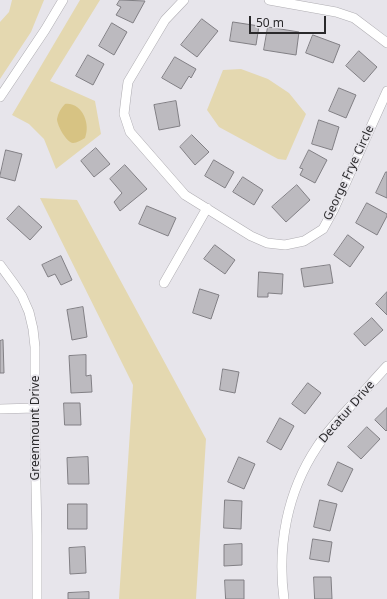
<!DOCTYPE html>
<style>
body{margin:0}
#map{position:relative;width:387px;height:599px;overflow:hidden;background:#e7e5eb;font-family:"Noto Sans",sans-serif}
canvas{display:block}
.scale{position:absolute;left:249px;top:16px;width:77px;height:18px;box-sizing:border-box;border:2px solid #2a292b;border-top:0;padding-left:5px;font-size:12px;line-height:14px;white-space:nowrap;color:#2a292b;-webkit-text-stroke:3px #e7e5eb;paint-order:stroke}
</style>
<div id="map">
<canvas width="387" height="599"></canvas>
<div class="scale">50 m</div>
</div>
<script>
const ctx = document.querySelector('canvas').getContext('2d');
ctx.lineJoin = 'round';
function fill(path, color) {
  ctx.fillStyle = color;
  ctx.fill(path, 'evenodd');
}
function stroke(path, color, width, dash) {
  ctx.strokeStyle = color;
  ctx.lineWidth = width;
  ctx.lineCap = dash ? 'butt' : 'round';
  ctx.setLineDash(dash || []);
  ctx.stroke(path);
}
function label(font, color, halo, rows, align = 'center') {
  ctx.font = font + ' "Noto Sans",sans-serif';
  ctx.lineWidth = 3.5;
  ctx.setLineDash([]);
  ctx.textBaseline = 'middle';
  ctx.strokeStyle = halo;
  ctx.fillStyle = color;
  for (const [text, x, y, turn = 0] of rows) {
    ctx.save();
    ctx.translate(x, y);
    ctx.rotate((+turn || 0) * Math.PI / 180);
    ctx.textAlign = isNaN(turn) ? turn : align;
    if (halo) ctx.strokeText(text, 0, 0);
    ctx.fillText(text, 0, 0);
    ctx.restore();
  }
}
fill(new Path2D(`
 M12 0H44L31 32 0 79V22L9 12Z
 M80 0H100L50 81 95 101 101 134 56 169 44 139 29 124 12 115Z
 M241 69 268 79 289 93 306 114 286 160 278 159 219 127 207 110 223 70Z
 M40 198 77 200 206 439 196 599H119L133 385Z`), '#e4d8b0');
fill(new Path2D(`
 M65 104C82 102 91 124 85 138 81 140 77 143 73 143 66 142 57 125 57 119 58 113 61 108 65 104Z`), '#d7c383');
const building = new Path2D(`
 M120 0 145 1 133 23 116 15 121 7 117 5Z
 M202 19 218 31 197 57 181 45Z
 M233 22 259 26 256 45 230 41Z
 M112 23 127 32 114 55 99 46Z
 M268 27 299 32 296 55 264 50Z
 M313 35 340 45 333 63 306 53Z
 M359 51 377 67 364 82 346 66Z
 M88 55 104 64 93 85 76 76Z
 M175 57 196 69 191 78 189 76 181 89 162 78Z
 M339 88 356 95 346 118 329 111Z
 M176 101 180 126 159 130 154 105Z
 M319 120 339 127 332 150 312 144Z
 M192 135 209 152 195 165 180 147Z
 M96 148 110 164 94 177 81 161Z
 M6 150 22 154 15 181 0 177Z
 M309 150 327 160 315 183 300 175 303 169 300 168Z
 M214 160 234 172 225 188 205 176Z
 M125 165 147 189 120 211 114 202 122 193 110 179Z
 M386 172H387V198L376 193Z
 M243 177 263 190 254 205 233 192Z
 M297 185 310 200 286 222 272 207Z
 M367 203 387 214V216L377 235 356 223Z
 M19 206 42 227 30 240 7 219Z
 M147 206 176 218 168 236 139 224Z
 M348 235 364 247 350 267 334 255Z
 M215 245 235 260 225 274 204 259Z
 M61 256 72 280 61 285 55 274 48 277 42 265Z
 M330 265 333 283 304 287 301 269Z
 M259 272 283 274 282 294 268 293V297H258Z
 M200 289 219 295 211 319 193 313Z
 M387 292V315L376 304Z
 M83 307 87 337 72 340 67 310Z
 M372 318 383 330 365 346 354 334Z
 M3 340 4 373H0V341Z
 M86 355V376L91 375 92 392 71 393 69 356Z
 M223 369 239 372 235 393 220 390Z
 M308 383 321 393 305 414 292 404Z
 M64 403H80L81 425H65Z
 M387 408V430L386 431 375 420Z
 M280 418 294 426 281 450 267 442Z
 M367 427 380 439 361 459 348 447Z
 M88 457 89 484H68L67 458Z
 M239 457 255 464 244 489 228 482Z
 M338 462 353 469 342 492 328 485Z
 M225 500 242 501 241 529 224 528Z
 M320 500 337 504 330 531 314 527Z
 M68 504H87V529H68Z
 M313 539 332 542 329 562 310 559Z
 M242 544V565L224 566V545Z
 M85 547 86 573 70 574 69 548Z
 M314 577H331L332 599H315Z
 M225 580H244V599H226Z
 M89 592V599H68V593Z`);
fill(building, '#bcbabf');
stroke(building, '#817f84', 1);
const street = new Path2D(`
 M184 0 165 20 128 82 126 97 124 114 130 132 185 195 251 236 267 243 285 245 304 241 323 229 334 209 387 91
 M269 0 336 12 354 18 387 43
 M0 97 45 30 63 0
 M0 265 14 284 22 296 29 312 33 329 35 347V438L37 535V599
 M164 283 207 208
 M0 409 35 408
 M284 599C277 546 287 492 317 447 326 433 337 421 348 409 361 395 374 380 387 366`);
stroke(street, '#afadb2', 10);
stroke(street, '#fff', 9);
label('12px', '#2a292b', '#e7e5eb', [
 ["George Frye Circle",349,173,-65],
 ["Decatur Drive",347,412,-49],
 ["Greenmount Drive",36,428,-90]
]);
</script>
